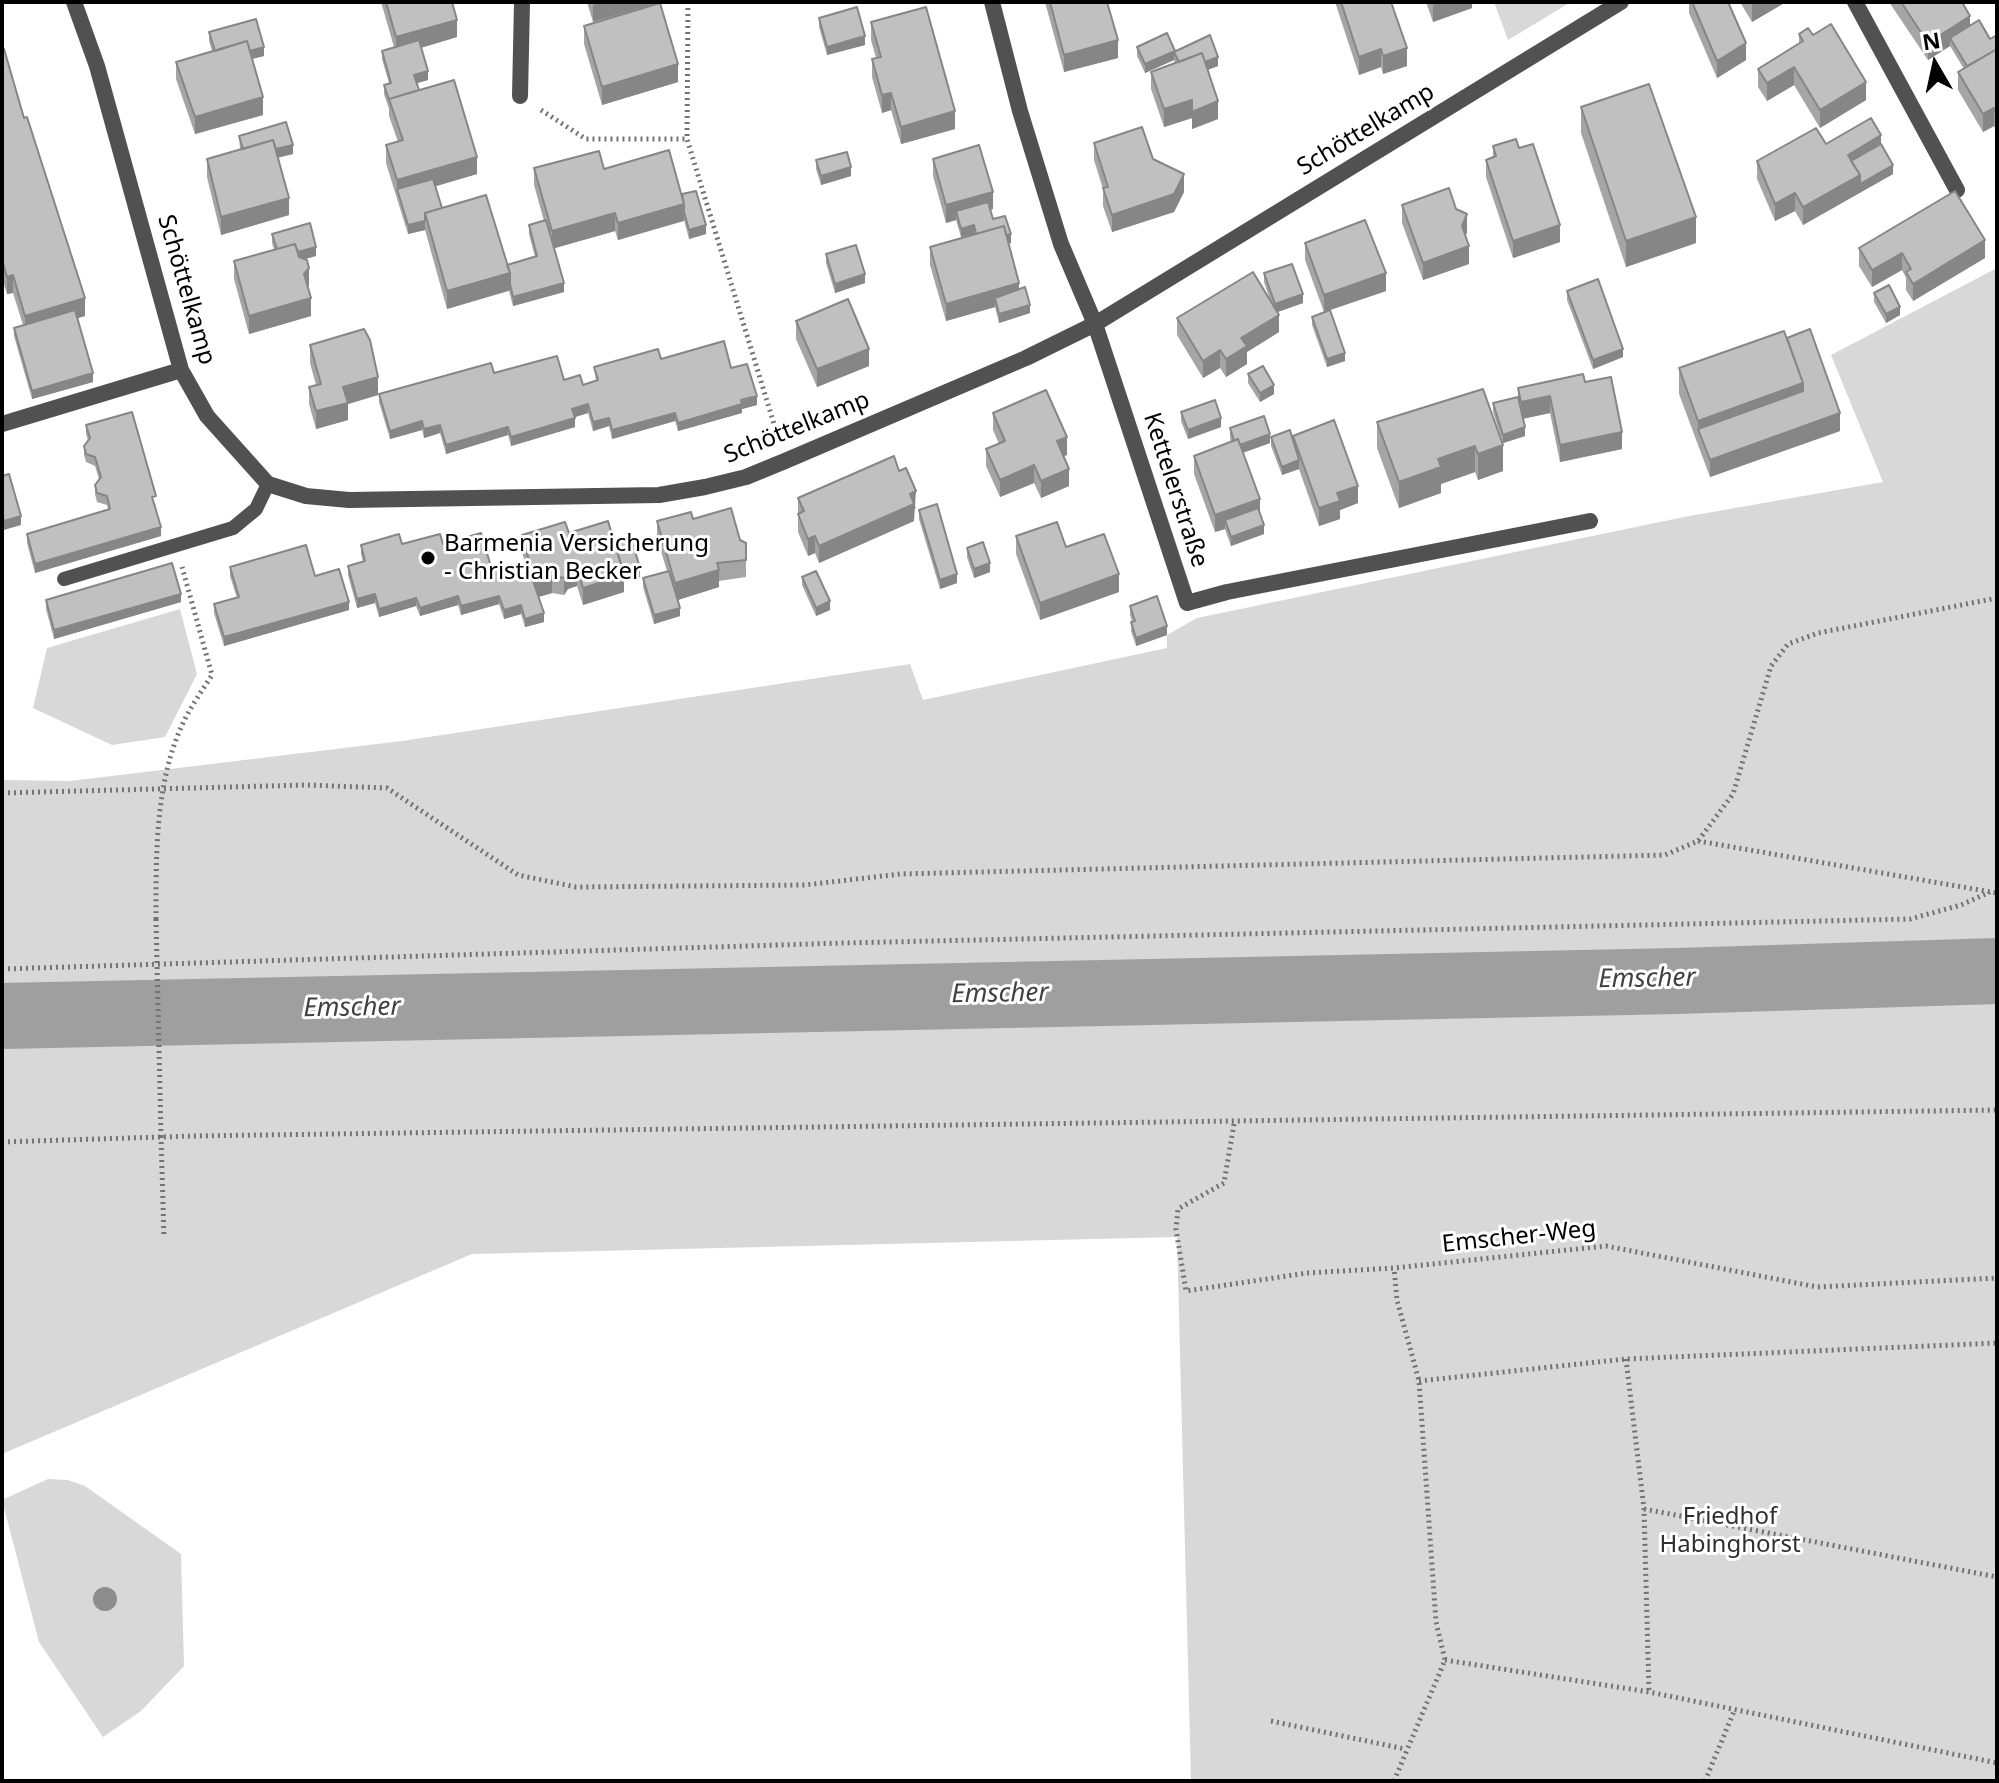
<!DOCTYPE html>
<meta charset="utf-8">
<style>
body{margin:0}
#map{position:relative;width:1999px;height:1783px;overflow:hidden;background:#fff;font-family:"Noto Sans",sans-serif}
canvas{display:block}
.frame{position:absolute;inset:0;border:4px solid #000;pointer-events:none}
.north{position:absolute;left:1895px;top:24px;width:80px;height:80px;-webkit-text-stroke:6px #fff;paint-order:stroke;rotate:351deg;font-size:22px;font-weight:700;line-height:32px;text-align:center;color:#000}
.north::after{content:'';display:block;margin:auto;width:28px;height:36px;background:#000;clip-path:polygon(50% 0,100% 100%,50% 72%,0 100%)}
</style>
<div id="map">
<canvas width="1999" height="1783"></canvas>
<div class="frame"></div>
<div class="north">N</div>
</div>
<script>
const ctx = document.querySelector('canvas').getContext('2d');
ctx.lineJoin = 'round';
function fill(path, color) {
  ctx.fillStyle = color;
  ctx.fill(path, 'evenodd');
}
function stroke(path, color, width, dash) {
  ctx.strokeStyle = color;
  ctx.lineWidth = width;
  ctx.lineCap = dash ? 'butt' : 'round';
  ctx.setLineDash(dash || []);
  ctx.stroke(path);
}
function label(font, color, halo, rows, align = 'center') {
  ctx.font = font + ' "Noto Sans",sans-serif';
  ctx.lineWidth = 6;
  ctx.setLineDash([]);
  ctx.textBaseline = 'middle';
  ctx.strokeStyle = halo;
  ctx.fillStyle = color;
  for (const [text, x, y, turn = 0] of rows) {
    ctx.save();
    ctx.translate(x, y);
    ctx.rotate((+turn || 0) * Math.PI / 180);
    ctx.textAlign = isNaN(turn) ? turn : align;
    if (halo) ctx.strokeText(text, 0, 0);
    ctx.fillText(text, 0, 0);
    ctx.restore();
  }
}
fill(new Path2D(`
 M1494 2H1571L1508 40Z
 M1997 268V1781H1191L1177 1237 472 1254 2 1454V780L70 781 402 741 910 664 923 700 1167 648V635L1197 618 1684 517 1883 482 1831 355Z
 M180 609 197 674 165 737 112 745 33 708 47 648Z
 M48 1479 68 1480 85 1486 181 1554 184 1666 141 1711 103 1737 39 1642 2 1500Z`), '#d8d8d8');
stroke(new Path2D(`
 M2 1016 1677 981 1997 971`), '#9f9f9f', 66);
stroke(new Path2D(`
 M688 2 687 139 778 437
 M541 110 586 139H687
 M2 793 306 785 387 788 518 875 576 887 805 885 900 874 1665 855 1698 841 1733 794 1771 666 1788 644 1818 633 1997 598
 M1698 841 1997 893
 M156 919C156 855 155 783 183 723 191 706 202 691 212 675L182 567
 M2 969 843 943 1910 919 1961 905 1990 892
 M1234 1124 1224 1183 1178 1209 1176 1229 1186 1291 1307 1273 1394 1268 1606 1246 1817 1287 1997 1278
 M161 1136 164 1238
 M2 1142 192 1136 1997 1110
 M1626 1359 1644 1509 1649 1692
 M1419 1381 1626 1359 1997 1343
 M1644 1509 1997 1577
 M1445 1660 1649 1692 1997 1763
 M1271 1721 1405 1749
 M1394 1781 1445 1660 1436 1622 1419 1381 1397 1300 1394 1268
 M1705 1781 1735 1709`), '#737373', 5, [2, 4]);
stroke(new Path2D(`
 M64 579 233 528 256 509 268 484`), '#515151', 14);
stroke(new Path2D(`
 M74 2 97 66 181 370 207 416 268 484 306 496 349 500 659 495 705 487 746 477 785 461 1026 358 1095 324 1621 2
 M992 2 1020 111 1061 244 1095 324 1187 603 1227 592 1590 521
 M1855 2 1957 190
 M520 96 522 2
 M2 424 181 370`), '#515151', 16);
stroke(new Path2D(`
 M156 919 161 1136`), '#737373', 5, [2, 4]);
ctx.fillStyle = '#8d8d8d';
for (const [x, y] of [
 [105,1599]
]) {
  ctx.beginPath();
  ctx.arc(x, y, 12, 0, 2 * Math.PI);
  ctx.fill();
}
fill(new Path2D(`
 M381 2H452L457 37 421 48 428 80 417 83 419 90 477 174 436 186 442 208 507 265 535 257 529 234V225L544 221 534 185V168L604 169 682 194 706 234 689 239 684 220 618 240 615 231 554 248 564 292 513 306 509 291 447 309 425 230 408 234 386 163V145L398 142 389 116V109L384 94V85L389 83 382 59V51L394 47Z
 M587 2H661L593 22Z
 M1045 2H1107L1118 58 1064 72Z
 M1335 2H1391L1407 66 1383 74 1381 67 1359 75Z
 M1426 2H1472V8L1433 22Z
 M1689 2H1728L1746 60 1717 78 1689 13Z
 M1740 2H1786L1752 22Z
 M1889 2H1962L1970 25 1990 39 1997 35V132L1994 126 1983 132 1958 90V72L1964 69 1950 46 1928 60Z
 M819 18 865 45 827 55 819 27Z
 M871 22 955 129 901 144 891 110 882 113 872 77V59L876 58 871 40Z
 M584 26 678 82 602 105 584 44Z
 M209 32 264 56 252 59 263 115 195 134 176 79V62L212 51 209 41Z
 M1799 34 1813 35 1866 100 1820 128 1794 85 1767 101 1758 87V69L1799 43Z
 M1137 47 1175 52 1218 66 1208 70 1218 119 1192 129V118L1164 127 1151 89V72L1175 63 1174 60 1145 73 1137 56Z
 M2 50 85 316 78 318 93 382 32 399 14 336V328L23 325 13 293 7 294 2 278Z
 M1581 107 1696 243 1626 267 1581 133Z
 M239 136 293 154 278 157 289 215 221 235 207 177V159L240 149Z
 M1094 143 1153 159 1184 192 1174 212 1112 232 1103 206V189L1094 160Z
 M1826 144H1881L1893 174 1803 225 1795 211 1775 221 1757 179V161Z
 M1493 146 1519 148 1560 242 1513 258 1486 177V160L1493 157Z
 M933 159 993 209 990 210 993 219 1011 243 1008 244 1019 290 1030 313 999 323 995 307 946 321 930 265V247L974 235 961 237 956 220 946 223 933 176Z
 M816 160 851 176 821 185 816 169Z
 M1402 205 1456 209 1467 232 1466 236 1469 264 1423 280 1402 223Z
 M272 234 316 256 305 259 309 285 307 287 311 316 249 334 234 279V261L274 250 272 243Z
 M1305 243 1386 291 1330 310 1345 361 1327 367 1312 325V317L1324 312 1305 260Z
 M1859 248 1985 258 1913 301 1906 290V278L1902 270 1872 287 1859 266Z
 M826 254 865 283 835 293 826 263Z
 M1264 273 1303 303 1277 312 1279 332 1247 352V364L1226 377 1220 368 1203 378 1177 335V318L1271 303 1264 282Z
 M1567 291 1623 357 1593 369 1567 300Z
 M1874 293 1900 315 1886 323 1874 302Z
 M796 321 869 366 817 387 796 339Z
 M1787 338 1840 431 1710 477 1679 394V368Z
 M310 345 378 395 348 404V420L316 429 309 404V387L316 385 310 363Z
 M661 359 731 368 757 405 742 409V413L678 431 675 421 612 439 609 426 593 431 588 413 575 417V427L511 446 508 435 446 454 440 433 424 438 422 430 390 439 379 402V394L494 373 564 380 583 385 596 381 594 367Z
 M1248 374 1274 394 1260 402 1248 383Z
 M1585 382 1622 449 1560 462 1550 413 1523 419 1525 436 1503 443 1493 412V403L1518 397V388Z
 M1483 389 1503 471 1478 480 1475 472 1441 484V493L1399 508 1377 448V422Z
 M1181 412 1221 427 1188 439 1181 421Z
 M993 413 1067 455 1063 456 1069 486 1041 498 1034 483 1000 497 986 466V449L999 444 993 430Z
 M86 425 156 505H155L161 536 35 573 27 543V534L108 509 107 505 97 502 95 494V485L99 479 95 466 86 462 84 455V446L88 440 86 434Z
 M1230 428 1270 443 1243 453 1264 534 1231 546 1225 529 1215 532 1194 474V456L1231 442 1230 437Z
 M1293 436 1358 503 1340 510V519L1319 526 1299 469 1282 475 1271 446V437L1293 441Z
 M899 471 916 508 914 509V521L819 563 815 553 808 556 798 532V498Z
 M919 510 957 583 940 589 919 519Z
 M693 519 746 543V577L719 581V587L677 600 680 616 654 624 643 587V578L667 571 657 538V521Z
 M569 533 614 542 640 577 624 582V592L583 605 577 586 568 589 564 595 552 593 538 597 544 622 525 627 521 614 504 619 499 604 461 615 458 605 420 616 416 606 379 617 375 603 357 608 348 575V566L363 562 361 554V545L443 544 492 570 513 577 528 572 522 552V535Z
 M1016 536 1066 547 1119 592 1040 620 1016 554Z
 M967 548 990 572 974 578 967 557Z
 M230 567 315 576 349 610 224 646 214 613V604L237 598 230 576Z
 M802 577 830 610 816 616 802 585Z
 M46 600 181 602 54 639 46 609Z
 M1130 606 1167 635 1136 646 1131 631 1132 621 1130 615Z`), '#a5a5a5');
fill(new Path2D(`
 M603 2H661L593 22V5Z
 M1441 2H1472V8L1433 22V5Z
 M1756 2H1786L1752 22V4Z
 M1970 16V34L1950 38V46L1928 60V43Z
 M457 20V37L396 55V37Z
 M865 36V45L827 55V47Z
 M1118 40V58L1064 72V55Z
 M1746 43V60L1717 78V61Z
 M264 47V56L217 67V58Z
 M1407 48V66L1383 74V56Z
 M1381 49V67L1359 75V57Z
 M1175 51 1174 60 1145 73V64Z
 M1218 57V66L1182 78V69Z
 M678 64V82L602 105V87Z
 M1794 67V85L1767 101V83Z
 M428 71V80L414 84V75Z
 M1866 82V100L1820 128V110Z
 M891 93V110L882 113V95Z
 M263 97V115L195 134V117Z
 M1192 100V118L1164 127V109Z
 M1218 101V119L1192 129V112Z
 M1994 108V126L1983 132V114Z
 M955 111V129L901 144V127Z
 M1881 135V153L1848 163V155Z
 M293 145V154L245 166V157Z
 M477 157V174L399 197 397 189V180Z
 M1893 165V174L1803 225V207L1860 175Z
 M851 167V176L821 185V176Z
 M1184 174V192L1174 212 1112 232V215Z
 M993 192V209L959 219 956 211V220L946 223V205Z
 M1795 193V211L1775 221V204Z
 M289 198V215L221 235V217Z
 M684 204V221L618 240V223Z
 M615 213V231L552 249V231Z
 M1467 214V232L1462 243V226Z
 M1696 217V243L1626 267V241Z
 M425 221V230L408 234V225Z
 M706 225V234L689 239V230Z
 M974 225V234L961 237V229Z
 M1560 225V242L1513 258V241Z
 M1011 234V243L978 251V242Z
 M1985 240V258L1913 301V284Z
 M1469 246V264L1423 280V263Z
 M316 247V256L279 266V257Z
 M1902 253V270L1872 287V270Z
 M309 268V285L304 291V274Z
 M510 273V290L447 309V291Z
 M1386 273V291L1324 312V295Z
 M865 274V283L835 293V284Z
 M13 275V293L7 294V277Z
 M564 283V292L513 306V297Z
 M1019 283V300L995 298V307L946 321V304Z
 M1303 294V303L1275 313V304Z
 M85 298V316L25 333V316Z
 M311 298V316L249 334V316Z
 M1030 305V313L999 323V314Z
 M1900 307V315L1886 323V314Z
 M1279 315V332L1247 352V364L1226 377V359L1241 338Z
 M869 349V366L817 387V369Z
 M1623 349V357L1593 369V360Z
 M1220 350V368L1203 378V361Z
 M1345 353V361L1327 367V359Z
 M93 373V382L32 399V391Z
 M378 377V395L348 404V420L316 429V411L343 387Z
 M1803 383V409L1698 429V447V421Z
 M1274 385V394L1260 402V393Z
 M757 396V405L742 409V413L678 431V423Z
 M1550 396V413L1521 419V402Z
 M588 404V413L572 418V409Z
 M675 413V421L612 439V430Z
 M1840 413V431L1710 477V460Z
 M575 418V427L511 446V437Z
 M609 418V426L593 431V422Z
 M1221 418V427L1188 439V430Z
 M422 421V430L390 439V431Z
 M440 425V433L424 438V429Z
 M508 427V435L446 454V445Z
 M1525 427V436L1503 443V435Z
 M1622 432V449L1560 462V445Z
 M1270 434V443L1236 455V446Z
 M1067 437V455L1057 459V441Z
 M1503 445V471L1478 480V454Z
 M1475 446V472L1441 484V493L1399 508V482L1438 459Z
 M1299 460V469L1282 475V467Z
 M1034 465V483L1000 497V480Z
 M1069 469V486L1041 498V481Z
 M1358 486V503L1340 510V519L1319 526V508L1337 493Z
 M916 491 914 521 819 563V546Z
 M1260 499V516L1225 520V529L1215 532V515Z
 M21 516V525L4 530V521Z
 M1264 525V534L1231 546V537Z
 M161 527V536L35 573V564Z
 M815 536V553L808 556V539Z
 M990 563V572L974 578V569Z
 M577 568V586L568 589 564 595V578L568 571Z
 M640 568V577L624 582V592L583 605V588Z
 M719 570V587L675 601V583Z
 M957 574V583L940 589V580Z
 M1119 574V592L1040 620V603Z
 M552 576V593L535 598V581Z
 M181 594V602L54 639V630Z
 M375 594V603L357 608V599Z
 M458 596V605L420 616V608Z
 M499 596V604L461 615V606Z
 M416 598V606L379 617V609Z
 M830 601V610L816 616V608Z
 M349 602V610L224 646V637Z
 M521 605V614L504 619V610Z
 M680 608V616L654 624V615Z
 M544 613V622L525 627V619Z
 M1167 626V635L1136 646V638Z`), '#868686');
const building = new Path2D(`
 M386 2H452L457 20 396 37Z
 M1050 2H1107L1118 40 1064 55Z
 M1341 2H1391L1407 48 1383 56 1381 49 1359 57Z
 M1692 2H1728L1746 43 1717 61Z
 M1901 2H1962L1970 16 1928 43Z
 M660 3 678 64 602 87 584 26Z
 M857 7 865 36 827 47 819 18Z
 M926 7 955 111 901 127 891 93 882 95 872 59 881 57 871 22Z
 M256 19 264 47 250 51 247 41 215 51 209 32Z
 M1979 20 1990 39 1997 35V49L1967 66 1950 38Z
 M1831 24 1866 82 1820 110 1794 67 1767 83 1758 69 1803 41 1799 34 1808 28 1813 35Z
 M1167 33 1175 51 1145 64 1137 47Z
 M1210 35 1218 57 1205 62 1202 53 1179 62 1174 52Z
 M419 40 428 71 414 75 419 90 389 99V100L384 85 391 83 382 51Z
 M247 41 263 97 195 117 176 62Z
 M4 49 24 118 27 117 85 298 25 316 13 275 7 277 2 260V50Z
 M1997 49V114L1994 108 1983 114 1958 72Z
 M1202 53 1218 101 1192 112V100L1164 109 1151 72Z
 M454 80 477 157 397 180 386 145 403 140 389 99Z
 M1649 84 1696 217 1626 241 1581 107Z
 M1871 118 1881 135 1848 155 1860 175 1803 207 1795 193 1775 204 1757 161 1816 128 1826 144Z
 M286 122 293 145 276 149 273 140 243 149 239 136Z
 M1142 127 1153 159 1184 174 1174 194 1112 215 1103 188 1108 187 1094 143Z
 M1516 139 1519 148 1533 144 1560 225 1513 241 1486 160 1496 156 1493 146Z
 M273 140 289 198 221 217 207 159Z
 M1881 144 1893 165 1860 184V175L1851 161Z
 M979 145 993 192 946 205 933 159Z
 M669 150 684 204 618 223 615 213 552 231 534 168 599 151 604 169Z
 M847 152 851 167 821 176 816 160Z
 M433 179 442 208 425 213V221L408 225 397 189Z
 M1449 188 1456 209 1467 214 1462 226 1469 246 1423 263 1402 205Z
 M696 191 706 225 689 230 684 212V204L682 194Z
 M1955 191 1985 240 1913 284 1906 272 1911 269 1902 253 1872 270 1859 248Z
 M486 195 510 273 447 291 425 213Z
 M988 202 993 219 1005 216 1011 234 1006 235 1004 226 976 234 974 225 961 229 956 211Z
 M546 220 564 283 513 297 510 284V273L507 265 537 256 529 225Z
 M1365 220 1386 273 1324 295 1305 243Z
 M310 223 316 247 298 252 295 244 277 249 272 234Z
 M1004 226 1019 283 946 304 930 247Z
 M295 244 299 257 307 260 309 268 304 274 311 298 249 316 234 261Z
 M856 245 865 274 835 284 826 254Z
 M1292 264 1303 294 1275 304 1264 273Z
 M1253 272 1279 315 1241 338 1247 346 1226 359 1220 350 1203 361 1177 318Z
 M1598 279 1623 349 1593 360 1567 291Z
 M1889 285 1900 307 1886 314 1874 293Z
 M1025 287 1030 305 999 314 995 298Z
 M848 299 869 349 817 369 796 321Z
 M75 310 93 373 32 391 14 328Z
 M1330 310 1345 353 1327 359 1312 317Z
 M364 329 370 340 378 377 343 387 348 403 316 411 309 387 321 384 310 345Z
 M1810 329 1840 413 1710 460 1698 429 1803 391V383L1787 338Z
 M1784 331 1803 383 1698 421 1679 368Z
 M724 341 731 368 747 364 757 396 741 400 742 404 678 423 675 413 612 430 609 418 593 422 588 404 572 409 575 418 511 437 508 427 446 445 440 425 424 429 422 421 390 431 379 394 491 363 494 373 557 356 564 380 580 375 583 385 598 380 594 367 658 349 661 359Z
 M1263 366 1274 385 1260 393 1248 374Z
 M1583 374 1585 382 1611 377 1622 432 1560 445 1550 396 1521 402 1518 388Z
 M1483 389 1503 445 1478 454 1475 446 1438 459 1441 467 1399 482 1377 422Z
 M1046 390 1067 437 1057 441 1069 469 1041 481 1034 465 1000 480 986 449 1005 441 993 413Z
 M1518 397 1525 427 1503 435 1493 403Z
 M1215 400 1221 418 1188 430 1181 412Z
 M132 412 156 496 152 497 161 527 35 564 27 534 110 509 107 496 97 493 95 485 101 477 95 457 86 454 84 446 90 438 86 425Z
 M1264 416 1270 434 1240 445 1238 439 1234 441 1230 428Z
 M1334 420 1358 486 1337 493 1340 501 1319 508 1293 436Z
 M1290 430 1299 460 1282 467 1271 437Z
 M1238 439 1260 499 1215 515 1194 456Z
 M894 456 899 471 906 468 916 491 910 494 914 504 819 546 815 536 808 539 798 514 804 511 798 498Z
 M9 474 21 516 4 521 2 513V476Z
 M937 504 957 574 940 580 919 510Z
 M731 508 740 540 746 543V560L717 563 719 570 675 583 657 521 691 512 693 519Z
 M1258 508 1264 525 1231 537 1225 520Z
 M608 521 624 575 583 588 577 568 568 571 564 578 552 576 535 581 522 535 565 522 569 533Z
 M1057 522 1066 547 1104 534 1119 574 1040 603 1016 536Z
 M481 533 492 570 510 565 513 577 530 572 544 613 525 619 521 605 504 610 499 596 461 606 458 596 420 608 416 598 379 609 375 594 357 599 348 566 365 561 361 545 399 534 402 544 440 534 443 544Z
 M631 537 640 568 624 573 614 542Z
 M983 542 990 563 974 569 967 548Z
 M306 545 315 576 339 569 349 602 224 637 214 604 239 597 230 567Z
 M172 563 181 594 54 630 46 600Z
 M669 571 680 608 654 615 643 578Z
 M816 571 830 601 816 608 802 577Z
 M1157 596 1167 626 1136 638 1131 622 1135 621 1130 606Z`);
fill(building, '#c0c0c0');
stroke(building, '#868686', 2);
for (const [x, y, r, color] of [
 [428,558,8,"#000"]
]) {
  const dot = new Path2D();
  dot.arc(x, y, r, 0, 2 * Math.PI);
  ctx.fillStyle = color;
  ctx.fill(dot);
  stroke(dot, '#fff', 3);
}
label('24px', '#000', '#fff', [
 ["Schöttelkamp",1366,130,-31],
 ["Schöttelkamp",186,290,74],
 ["Schöttelkamp",797,428,-22],
 ["Kettelerstraße",1175,490,72],
 ["Emscher-Weg",1519,1237,-6]
]);
label('24px', '#000', '#fff', [
 ["Barmenia Versicherung",444,544],
 ["- Christian Becker",444,572]
], 'left');
label('24px', '#2f2f2f', '#fff', [
 ["Friedhof",1730,1517],
 ["Habinghorst",1730,1545]
]);
label('italic 26px', '#404040', '#fff', [
 ["Emscher",1647,979,-1],
 ["Emscher",1000,994,-1],
 ["Emscher",352,1008,-1]
]);
</script>
